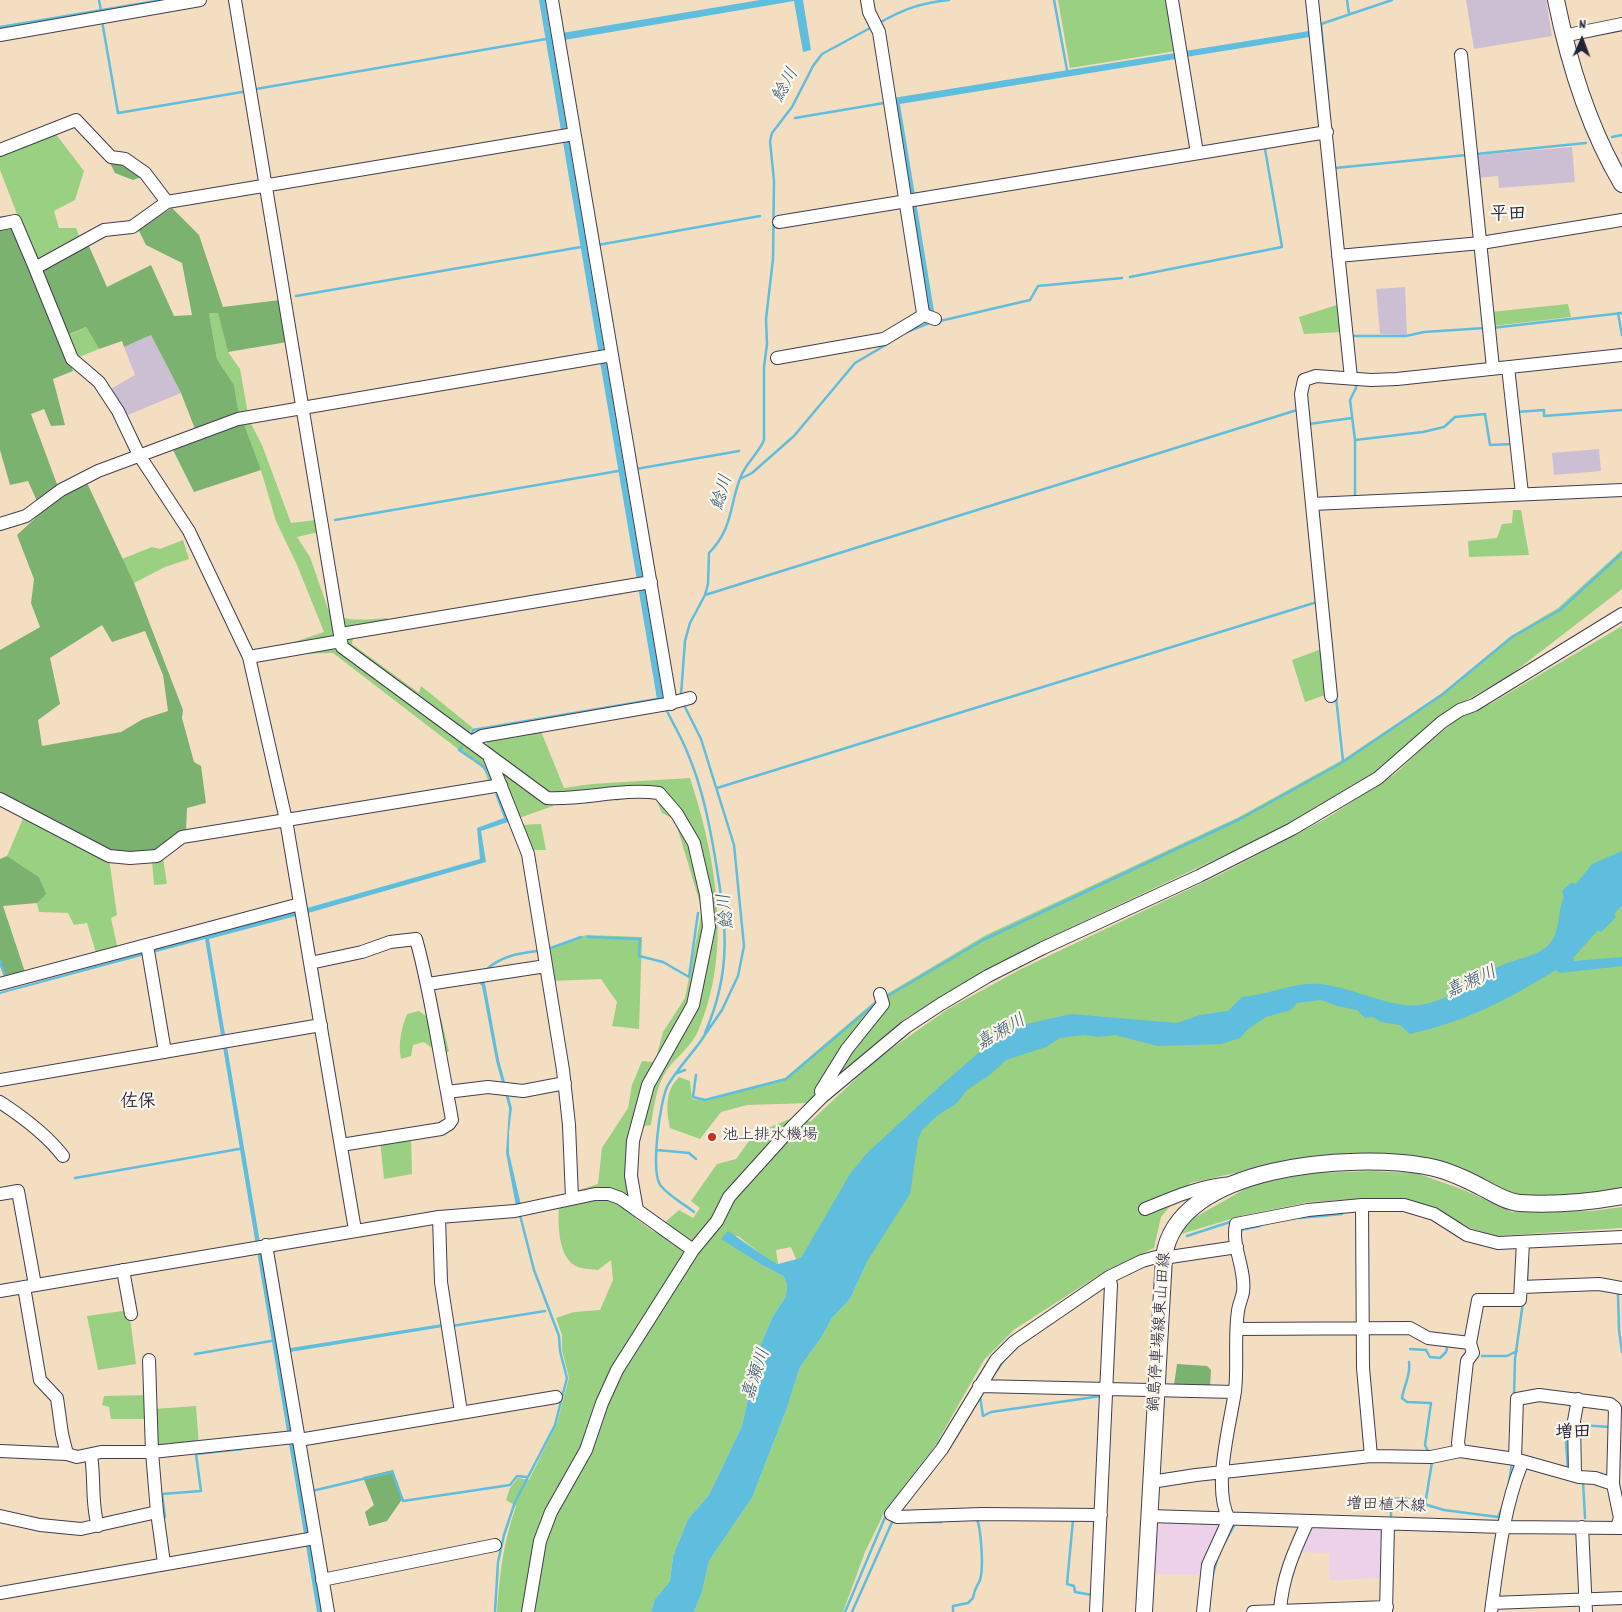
<!DOCTYPE html>
<meta charset="utf-8">
<style>
body{margin:0}
#map{position:relative;width:1622px;height:1612px;overflow:hidden;background:#f4dec1;font-family:Dekko,sans-serif}
canvas{display:block}
.north{position:absolute;left:1557px;top:15px;width:50px;height:50px;-webkit-text-stroke:4px #fbf7ec;paint-order:stroke;rotate:2deg;font-size:14px;font-weight:700;line-height:20px;text-align:center;color:#22223b}
.north::after{content:'';display:block;margin:auto;width:18px;height:22px;background:#22223b;clip-path:polygon(50% 0,100% 100%,50% 72%,0 100%)}
</style>
<div id="map">
<canvas width="1622" height="1612"></canvas>
<div class="north">N</div>
</div>
<script>
const ctx = document.querySelector('canvas').getContext('2d');
ctx.lineJoin = 'round';
function fill(path, color) {
  ctx.fillStyle = color;
  ctx.fill(path, 'evenodd');
}
function stroke(path, color, width, dash) {
  ctx.strokeStyle = color;
  ctx.lineWidth = width;
  ctx.lineCap = dash ? 'butt' : 'round';
  ctx.setLineDash(dash || []);
  ctx.stroke(path);
}
function label(font, color, halo, rows, align = 'center') {
  ctx.font = font + ' Dekko,"Klee One",sans-serif';
  ctx.lineWidth = 4.5;
  ctx.setLineDash([]);
  ctx.textBaseline = 'middle';
  ctx.strokeStyle = halo;
  ctx.fillStyle = color;
  for (const [text, x, y, turn = 0] of rows) {
    ctx.save();
    ctx.translate(x, y);
    ctx.rotate((+turn || 0) * Math.PI / 180);
    ctx.textAlign = isNaN(turn) ? turn : align;
    if (halo) ctx.strokeText(text, 0, 0);
    ctx.fillText(text, 0, 0);
    ctx.restore();
  }
}
fill(new Path2D(`
 M1164 1523H1233L1208 1575 1153 1574 1156 1531Z
 M1309 1526 1391 1528 1383 1578 1329 1580V1553L1297 1552Z`), '#edd1e9');
fill(new Path2D(`
 M1466 0H1546L1552 36 1474 49Z
 M1572 147 1575 182 1499 188 1498 176 1478 178 1476 155Z
 M1405 287 1407 335 1380 334 1376 289Z
 M151 335 181 393 123 417 109 390 135 375 124 347Z
 M1599 449 1601 471 1554 475 1552 453Z`), '#ccbfd4');
fill(new Path2D(`
 M1058 0H1167L1176 51 1070 68Z
 M55 133 84 171 75 200 54 211 59 228H76L80 238 36 263 0 170V154Z
 M1340 304 1343 332 1304 334 1299 317Z
 M1568 304 1571 317 1493 326 1491 312Z
 M218 312 228 352 240 369 249 420 262 445 291 523 316 520 319 532 297 537 310 557 328 609C342 624 368 619 387 618L389 631 353 638 352 644 419 693 421 686 473 728 462 740 489 762 497 780 489 783 484 769 333 653 300 654 294 642 324 632 297 565 276 521 261 470 239 415 234 385 217 359 209 313Z
 M86 327 99 349 77 358 66 336Z
 M1513 510H1521L1529 555 1469 557 1468 541 1497 538 1502 524 1512 523Z
 M183 540 189 559 165 567 134 583 122 559 152 547 160 549Z
 M1622 550V589L1509 676 1442 714 1386 767 1278 830 1029 947 906 1018 810 1103 747 1105 721 1112 700 1139 670 1128C666 1109 665 1091 679 1077L690 1081 692 1099 706 1101 785 1078 875 1001 986 935 1239 817 1344 759 1442 693 1511 636 1558 608Z
 M1622 626V1191L1525 1199 1388 1155 1299 1159 1190 1183 1161 1217 1154 1248 1107 1270 1015 1329 984 1360 935 1446 885 1511 865 1552 843 1612H694L702 1592 709 1561 752 1498 787 1408 800 1367 821 1338 832 1318 850 1299 868 1260 796 1259 791 1247 776 1250 778 1264 770 1261 738 1236 722 1238 764 1266 783 1276 787 1284 786 1296 772 1318 759 1349 742 1426 709 1495 688 1519 673 1556 670 1581 655 1599 651 1612H497C500 1571 503 1545 516 1506L506 1500 510 1488 518 1478 529 1480 557 1423 569 1378 562 1350V1335L556 1318 574 1312 600 1310 613 1280 611 1260 598 1270C591 1269 584 1269 578 1267 557 1259 558 1222 559 1203L576 1191 598 1184 602 1148 628 1108 632 1085 642 1061 655 1062 663 1032 685 998 702 910 675 820 662 813 655 797 636 796 616 801 613 790 554 794 553 806 519 818 486 745 489 740 540 729 564 788 591 784 690 778C716 858 733 951 698 1031 692 1046 676 1057 667 1070 656 1086 654 1106 651 1125L632 1128 627 1177 635 1218 654 1232 679 1210 693 1218 700 1208 691 1201 717 1164 736 1159 754 1134 799 1115 810 1122 878 1058 948 1009 1019 970 1219 875 1327 818 1395 774 1429 742 1459 718 1490 704Z
 M1324 648 1328 694 1305 702 1292 660Z
 M25 814 109 858 117 915 111 918 118 950 97 956 87 923 74 925 68 913 39 912 37 903 45 894 39 877 7 856Z
 M541 824 546 850H530L521 825Z
 M163 858 167 884 154 885 152 861Z
 M586 935 642 937 639 1029 612 1026 617 1002 601 979 552 981 547 949Z
 M419 1011 430 1019 441 1018 449 1051 442 1056 424 1042 413 1045 411 1056 401 1059C398 1044 401 1029 407 1014Z
 M411 1137 412 1174 384 1179 380 1140Z
 M1371 1171 1416 1173 1464 1190 1512 1212 1592 1211 1622 1207V1228L1496 1236 1470 1228 1435 1208 1406 1199 1370 1198 1310 1202 1244 1215 1178 1235 1192 1219 1252 1185 1309 1173Z
 M129 1310 136 1364 98 1370 87 1316Z
 M148 1395 154 1409 196 1406 199 1446 154 1450 153 1419H111L109 1407 102 1405 104 1396Z`), '#9ad082');
fill(new Path2D(`
 M123 161 144 176 133 180 115 173 110 163Z
 M172 208 199 235 223 307 280 300 287 342 228 352 218 313H209L217 359 234 385 239 415 195 429 181 393 151 335 124 347 122 341 99 349 86 327 60 338 73 371 53 379 65 425 51 426 44 409 31 414 58 487 37 501 28 481 10 485 0 450V228L14 226 40 271 88 244 107 287 151 265 174 316 192 315 182 263 146 245 138 229Z
 M243 422 261 470 194 492 171 446Z
 M87 483 134 583 183 710 182 718 194 762 201 766 206 803 187 808 186 833 157 853 111 854 0 795V650L40 627 31 603 34 579 17 535 58 497ZM102 625 112 642 145 631 163 675 168 711 143 719 121 732 42 746 38 720 60 704 50 658Z
 M7 856 39 877 46 894 37 903 3 906 26 975 6 982 0 966V859Z
 M1177 1364 1207 1366 1211 1370 1210 1387 1174 1385Z
 M393 1470 403 1498 387 1521 369 1526 365 1512 374 1505 363 1477Z`), '#7bb270');
fill(new Path2D(`
 M539 0H545L663 698 657 699Z
 M760 0H803L811 50 803 52 794 1 564 40 562 33Z
 M1309 31 1310 37 1186 57 1185 51Z
 M1175 53 1176 59 900 104 934 311 928 312 893 98Z
 M500 792 511 821 481 831 486 862 308 913 307 908 480 859 477 828 504 818 495 794Z
 M1622 851V906L1614 914 1616 917 1601 932 1598 930 1573 958 1574 961 1622 957V966L1560 973 1556 970C1507 1000 1467 1021 1410 1034L1400 1025 1381 1022 1373 1017 1365 1018 1357 1010 1337 1006 1321 1000 1297 1003 1291 1010 1266 1017 1248 1029 1240 1038 1221 1044 1158 1046 1115 1035 1098 1037 1085 1035 1060 1038 1046 1047 1006 1060 991 1074 967 1090 956 1104 938 1115 922 1130 918 1140 910 1194 868 1260 850 1299 832 1318 821 1338 800 1367 787 1408 752 1498 709 1561 702 1592 694 1612H651L655 1599 670 1581 673 1556 688 1519 709 1495 742 1426 759 1349 772 1318 786 1296 787 1284 783 1276 764 1266 721 1239 728 1231 770 1260 778 1264 801 1258 850 1174 867 1153 938 1088 984 1048 1003 1039 1013 1027 1071 1014 1177 1023 1200 1015 1228 1011 1242 997C1269 995 1293 982 1320 984 1352 987 1392 1009 1420 1005 1449 1001 1474 981 1498 967 1515 958 1545 957 1554 937 1560 925 1558 909 1564 897L1562 891 1571 883 1576 884 1592 864Z
 M295 911 296 916 209 939 278 1350 442 1324 443 1327 278 1354 323 1612H317L205 939 0 994V992Z
 M473 978H484L499 1060 512 1108 509 1132V1153L521 1205 516 1206 506 1153 509 1108 496 1061 482 986Z`), '#5fbddd');
stroke(new Path2D(`
 M99 0 101 11
 M1054 0 1067 70
 M1347 0 1349 14
 M102 21 118 113 242 92
 M879 23C904 9 920 3 949 0
 M0 27 162 0
 M256 89 546 39
 M1328 98 1321 24 1392 0
 M795 118 884 103
 M1612 137 1622 135
 M1476 154 1586 143
 M1335 168 1467 155
 M598 245 760 216
 M1130 277 1282 247 1265 149
 M296 296 581 247
 M1618 313 1622 335
 M940 321 1030 300 1038 286 1122 278
 M1492 328 1622 313
 M907 332 929 323
 M1352 336H1406L1424 332 1485 328
 M1517 412 1544 410V416L1622 410
 M1309 424 1352 418
 M1355 440 1423 432 1444 427 1455 417 1485 414 1490 445 1512 444
 M636 469 739 451
 M740 479 752 473 794 436 855 363 889 343
 M1355 498V440L1350 400 1356 388V383
 M335 520 618 471
 M705 595 1297 410
 M681 695 685 641 690 623 705 595 708 584 709 553C734 527 729 505 741 476 747 462 758 454 764 440V367L767 344 766 319 773 259 774 181 770 141 772 133 792 107 813 66 822 54 872 27
 M1336 697 1343 761
 M683 703 701 739 734 845 744 946 738 976 722 1010 702 1039
 M666 709C673 724 682 738 688 754 702 787 709 822 715 857 726 924 733 969 705 1033
 M472 733 473 730 657 699
 M462 747 459 750 483 766 493 781
 M717 788 1317 602
 M588 937 640 939 639 956 663 962 689 977 698 913
 M548 949 581 937
 M0 961 6 979
 M486 970C501 956 519 953 538 951
 M886 997 983 940 1240 819 1343 762 1443 694 1512 637 1560 610 1622 553
 M677 1073 685 1070
 M696 1075 693 1097 705 1100 786 1079 877 1002
 M657 1150 689 1153 696 1159
 M75 1178 239 1149
 M694 1212C684 1204 669 1196 661 1186 650 1173 660 1099 668 1085 678 1068 692 1054 703 1038
 M1300 1218 1342 1214 1343 1210
 M1240 1233 1241 1230 1260 1226
 M1187 1236 1233 1221
 M1527 1282 1528 1260
 M1615 1292 1618 1294 1619 1330 1622 1352
 M452 1326 545 1311
 M1410 1349 1426 1350 1430 1357 1440 1358 1446 1352 1448 1344
 M195 1354 271 1341
 M1482 1356H1507L1517 1351
 M1409 1362C1411 1375 1404 1385 1402 1398L1407 1402 1431 1403 1425 1445 1428 1451
 M997 1370 1004 1360
 M977 1380 986 1366
 M980 1396 983 1416 991 1412 1101 1396
 M1514 1396 1515 1359 1523 1302
 M1580 1425 1610 1427
 M1568 1469 1566 1443 1569 1426
 M1583 1481 1585 1518
 M1509 1483 1512 1462
 M312 1491 392 1472 403 1501 510 1485 517 1476 527 1477
 M1425 1505 1432 1462
 M1391 1516V1499L1404 1498 1444 1510 1498 1517 1502 1508
 M165 1517 162 1494 201 1491 196 1454 242 1449
 M1073 1520 1067 1584 1074 1586 1075 1592 1092 1595
 M919 1522H941
 M1225 1542 1234 1526
 M1213 1574 1217 1560
 M495 1612 498 1562 504 1535 515 1502 555 1425 567 1378 560 1351 559 1336 534 1270 520 1215
 M845 1612 886 1515
 M852 1612 893 1520
 M953 1612V1606L968 1603 973 1598C974 1589 977 1587 980 1580 984 1567 981 1530 977 1519`), '#5fbddd', 2.5);
const minor = new Path2D(`
 M235 0 342 647 547 798C585 800 621 788 659 793L677 814 694 843 706 895 709 927 693 1005 648 1085 633 1141 631 1176 637 1210
 M552 0 671 704
 M867 0 869 12 879 32 923 313 924 315 935 319
 M1172 0 1197 153
 M1312 0 1351 378
 M0 35 200 0
 M1563 36 1622 24
 M1461 55 1493 368
 M0 150 76 120 111 157 125 159 145 173 167 202
 M779 222 1327 132
 M0 224 15 221 35 268
 M1338 256 1481 243 1622 220
 M777 358 884 339 924 315
 M1508 367 1522 494
 M1312 504 1622 490
 M0 524 26 516 61 490 98 471 238 419 612 355
 M341 634 651 582
 M249 657 341 641
 M1331 696 1301 394 1304 380 1316 376 1371 380 1397 379 1622 355
 M471 742 482 736 667 704 690 698
 M489 756 528 854 563 1070 569 1125 572 1198
 M0 799 109 856 130 858 157 856 182 837 501 785
 M147 945 165 1052
 M310 963 362 952 390 942 416 939C430 989 437 1041 447 1092
 M0 984 300 904
 M428 984 546 966
 M0 1080 321 1025
 M822 1097 821 1091 847 1049 883 1004 880 994
 M0 1102C23 1117 47 1135 63 1156
 M341 1145 441 1129 449 1124 452 1120 447 1092 488 1087 523 1091 565 1083
 M0 1194 18 1191 35 1285
 M1362 1205 1363 1368 1371 1456
 M1145 1209C1174 1197 1201 1185 1233 1183
 M439 1217 441 1282 461 1412
 M355 1230 286 820 249 657 189 531 139 455 118 411 99 382 72 359 35 268 104 230 132 227 167 202 574 134
 M266 1245 328 1612
 M123 1270 131 1314
 M24 1287 40 1380 57 1398 62 1434 67 1454
 M1521 1287 1599 1284 1622 1288
 M0 1291 439 1217 515 1211 595 1194H609L620 1198 693 1250
 M1237 1329 1410 1328 1428 1338 1470 1343
 M979 1386 1235 1392
 M0 1451 67 1454 77 1457 101 1452H152L149 1360
 M1460 1451 1458 1443 1467 1361 1473 1353 1470 1343 1478 1300H1520L1523 1242
 M91 1456C95 1478 91 1504 98 1526
 M1515 1459 1517 1399 1539 1395 1610 1404 1615 1408 1613 1484
 M1575 1476 1574 1421 1578 1399
 M1151 1482 1196 1475 1371 1456 1431 1457 1460 1451 1515 1459 1579 1477 1595 1478 1613 1484 1620 1518 1617 1527
 M157 1512 152 1452 295 1437 299 1440 556 1397
 M1101 1515 981 1514 897 1517 891 1514 942 1449 996 1360 1014 1342 1109 1277 1142 1261 1156 1257H1170L1237 1247
 M0 1516 40 1525 81 1529 157 1512 164 1563
 M1149 1516 1503 1527 1622 1528
 M1582 1527 1586 1612
 M322 1580 495 1545
 M0 1593 315 1538
 M1492 1603 1622 1598
 M1280 1611C1282 1578 1294 1551 1308 1521
 M528 1612 540 1541 551 1512 586 1450 602 1403 617 1370 693 1250 717 1221 729 1197 793 1126 822 1097 906 1027 941 1004 988 976 1043 948 1199 876 1292 829 1378 778 1442 722 1460 710 1474 705 1622 614
 M1096 1612 1111 1285 1109 1277
 M1203 1612 1208 1565 1229 1519C1212 1488 1230 1426 1235 1391 1238 1365 1234 1337 1238 1311 1239 1304 1242 1298 1243 1292 1246 1269 1231 1246 1236 1224L1308 1210 1362 1205H1404L1434 1214 1467 1235 1498 1243 1622 1237
 M1253 1612 1387 1607
 M1386 1612 1388 1524
 M1491 1612C1498 1561 1503 1510 1522 1463`);
const major = new Path2D(`
 M1556 0C1569 64 1588 127 1622 184
 M1144 1612 1164 1257C1176 1164 1354 1153 1425 1166 1445 1169 1464 1178 1481 1187 1493 1193 1506 1202 1520 1203 1553 1205 1589 1202 1622 1196`);
stroke(minor, '#423e4f', 14);
stroke(major, '#423e4f', 18);
stroke(minor, '#fff', 12);
stroke(major, '#fff', 16);
for (const [x, y, r, color] of [
 [712,1137,5,"#c8321e"]
]) {
  const dot = new Path2D();
  dot.arc(x, y, r, 0, 2 * Math.PI);
  ctx.fillStyle = color;
  ctx.fill(dot);
  stroke(dot, '#fbf7ec', 2);
}
label('16px', '#22223b', '#fbf7ec', [
 ["池上排水機場",722,1137]
], 'left');
label('16px', '#22223b', '#fbf7ec', [
 ["鍋島停車場線東山田線",1161,1332,-86],
 ["増田植木線",1386,1507,2]
]);
label('italic 18px', '#375874', '#fbf7ec', [
 ["鯰川",787,86,-61],
 ["鯰川",724,493,-73],
 ["鯰川",728,911,-96],
 ["嘉瀬川",1472,984,-24],
 ["嘉瀬川",1002,1034,-30],
 ["嘉瀬川",758,1375,-72]
]);
label('bold 18px', '#22223b', '#fbf7ec', [
 ["平田",1508,217],
 ["佐保",138,1104],
 ["増田",1573,1435]
]);
</script>
